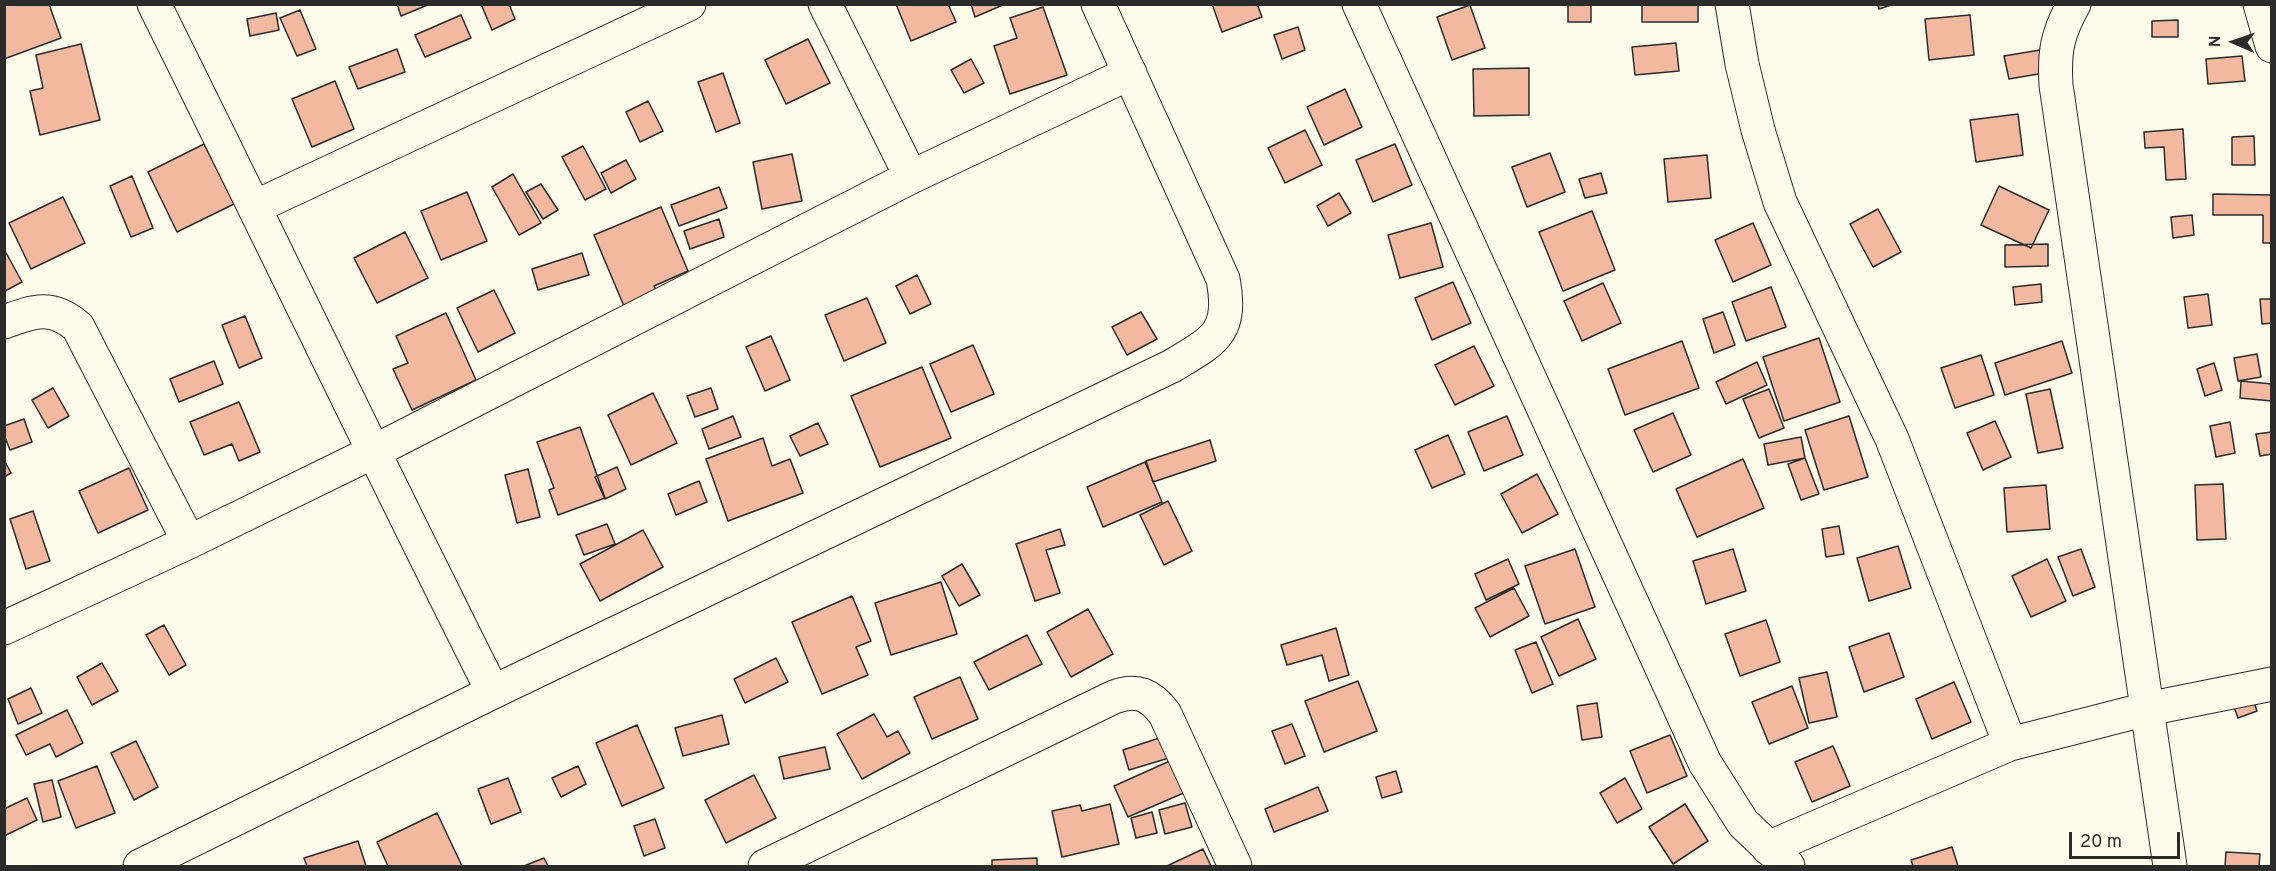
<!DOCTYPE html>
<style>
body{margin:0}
#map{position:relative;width:2276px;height:871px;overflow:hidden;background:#fdfbea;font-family:Overpass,sans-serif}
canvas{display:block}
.frame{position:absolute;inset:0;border:6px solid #2b2b2b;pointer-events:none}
.north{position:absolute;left:2204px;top:12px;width:60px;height:60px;-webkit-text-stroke:4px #fdfbea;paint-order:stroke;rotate:272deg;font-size:16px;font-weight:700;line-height:24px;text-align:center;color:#2b2b2b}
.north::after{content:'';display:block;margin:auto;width:21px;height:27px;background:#2b2b2b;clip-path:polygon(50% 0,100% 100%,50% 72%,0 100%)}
.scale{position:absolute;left:2069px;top:832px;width:111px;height:27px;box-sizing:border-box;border:3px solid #2b2b2b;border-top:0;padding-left:8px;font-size:18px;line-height:21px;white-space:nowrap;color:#2b2b2b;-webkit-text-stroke:4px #fdfbea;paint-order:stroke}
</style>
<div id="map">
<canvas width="2276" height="871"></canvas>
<div class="frame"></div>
<div class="north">N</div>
<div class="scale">20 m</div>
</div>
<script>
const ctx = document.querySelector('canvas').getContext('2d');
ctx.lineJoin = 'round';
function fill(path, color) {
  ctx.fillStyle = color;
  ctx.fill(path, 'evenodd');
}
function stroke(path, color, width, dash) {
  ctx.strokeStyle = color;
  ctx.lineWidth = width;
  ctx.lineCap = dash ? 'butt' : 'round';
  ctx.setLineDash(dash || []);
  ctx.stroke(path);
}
const building = new Path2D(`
 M4 4H49L61 38 4 59Z
 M397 4H430L401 16Z
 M481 4H509L515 19 492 30Z
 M896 4H948L956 22 911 41Z
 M971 4H1005L975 17Z
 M1212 4H1257L1262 17 1222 32Z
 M1568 4H1591V22H1568Z
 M1642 4H1698V22H1642Z
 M1878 4H1894L1879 9Z
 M1470 5 1485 48 1452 60 1437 17Z
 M1043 7 1067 75 1010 94 994 46 1017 38 1010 18Z
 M300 10 316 49 297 56 280 18Z
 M276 13 279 30 250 36 247 19Z
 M461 15 471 38 425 57 415 35Z
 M1970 15 1974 55 1929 60 1925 19Z
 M2178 20V37H2152V21Z
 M1298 27 1305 50 1282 59 1274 35Z
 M808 39 830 83 786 104 765 60Z
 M1676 43 1679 71 1635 75 1632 47Z
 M81 44 100 120 40 135 30 91 43 88 36 55Z
 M397 49 405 72 358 89 349 67Z
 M2040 50 2044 73 2009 79 2004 56Z
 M2242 56 2245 81 2208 84 2206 59Z
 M971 59 984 83 964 93 951 70Z
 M1529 68V115L1474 116 1473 69Z
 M723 73 740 123 716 132 698 82Z
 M335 81 354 129 312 147 292 99Z
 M1345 89 1362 127 1324 145 1307 107Z
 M648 101 663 131 640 142 626 112Z
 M2018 114 2023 155 1976 162 1970 120Z
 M2183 129 2186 179 2166 180 2164 147 2145 148 2144 132Z
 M1305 130 1322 165 1285 183 1268 148Z
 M2254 136 2255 165H2232V137Z
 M204 144 234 204 177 232 148 172Z
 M1395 144 1412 185 1373 202 1356 160Z
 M583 146 606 189 585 200 562 157Z
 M1550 153 1565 192 1527 207 1512 167Z
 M792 154 802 201 762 209 753 162Z
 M1707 155 1711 198 1668 202 1664 159Z
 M626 160 636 179 611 193 601 173Z
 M1601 173 1607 193 1585 198 1579 179Z
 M513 174 541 223 519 235 492 187Z
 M132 176 153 228 131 237 110 186Z
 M541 184 558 210 543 219 526 192Z
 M1999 186 2049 210 2031 248 1981 225Z
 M719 187 727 208 679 226 671 205Z
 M467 192 487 241 441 260 421 211Z
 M1339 193 1351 213 1328 226 1317 206Z
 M2213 194 2272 195V243H2263V215H2213Z
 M63 197 85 243 31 269 9 223Z
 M661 207 688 271 654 286 659 296 626 311 594 235Z
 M1878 209 1901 252 1873 267 1850 224Z
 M1592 211 1615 270 1563 291 1539 232Z
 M2192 215 2194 235 2173 238 2171 217Z
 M719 219 724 237 690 249 684 231Z
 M1431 223 1443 267 1400 278 1388 235Z
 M1753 223 1771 265 1733 282 1715 240Z
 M405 232 428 278 377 303 354 258Z
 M2048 244V266L2005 267V245Z
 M4 249 22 282 5 291 4 289Z
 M582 253 589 275 538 290 532 269Z
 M917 275 931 304 910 314 896 286Z
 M1453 282 1471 323 1432 340 1415 298Z
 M1603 283 1621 323 1582 341 1564 301Z
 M2041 284 2042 302 2015 305 2013 287Z
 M1771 287 1786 327 1746 341 1732 302Z
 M494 290 515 333 478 352 457 308Z
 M2208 294 2212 325 2188 328 2184 297Z
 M867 298 886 343 844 361 825 315Z
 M2260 299H2272V323L2262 324Z
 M1141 312 1157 339 1127 355 1112 327Z
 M1723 312 1735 345 1714 353 1703 319Z
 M446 313 476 380 412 410 393 369 408 363 396 336Z
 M245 316 262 358 239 368 222 325Z
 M771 336 790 380 765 391 746 347Z
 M1819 338 1840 402 1784 421 1763 357Z
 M1682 341 1699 388 1625 415 1608 369Z
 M2062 341 2072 373 2005 395 1995 363Z
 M973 345 994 394 951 412 930 364Z
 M1474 346 1494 386 1455 405 1435 365Z
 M2257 354 2261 377 2238 381 2234 358Z
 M1981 355 1994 395 1955 408 1941 368Z
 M214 361 223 384 179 402 170 379Z
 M1757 362 1767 385 1726 404 1716 382Z
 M2214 363 2222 390 2205 396 2197 369Z
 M922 367 951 438 880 467 851 396Z
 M2241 381 2272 384V401L2240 398Z
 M53 388 69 416 48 428 32 400Z
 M711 388 718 409 695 417 687 396Z
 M1769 389 1784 428 1759 438 1743 399Z
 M2050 389 2063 448 2038 453 2026 394Z
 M653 393 677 443 631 465 608 415Z
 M239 402 260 452 239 461 232 444 204 455 190 422Z
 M1673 413 1691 455 1653 472 1634 430Z
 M733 416 741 437 709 449 702 429Z
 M1507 416 1523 455 1484 471 1468 432Z
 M1849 416 1868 477 1824 490 1805 430Z
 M24 419 32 442 10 450 4 435V426Z
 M1995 421 2011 457 1983 470 1967 433Z
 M2230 422 2235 453 2216 457 2210 426Z
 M818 423 828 444 800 456 790 436Z
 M580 427 605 498 558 515 549 490 554 488 537 442Z
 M2272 432V454L2260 456 2256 434Z
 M1448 435 1465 474 1432 488 1415 450Z
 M1801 437 1805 458 1768 465 1764 444Z
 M763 438 772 466 790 459 803 493 728 521 706 459Z
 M1210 440 1216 461 1153 482 1146 461Z
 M1805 458 1819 494 1801 500 1788 464Z
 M1743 459 1764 508 1697 537 1676 489Z
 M4 460 11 473 4 477Z
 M1145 462 1162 502 1103 527 1087 487Z
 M617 467 626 489 605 499 595 477Z
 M129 468 148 510 98 533 79 491Z
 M528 469 540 517 517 523 505 475Z
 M1537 474 1558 514 1522 533 1501 494Z
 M699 481 707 502 676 515 668 494Z
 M2223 484 2226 539 2197 540 2195 485Z
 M2046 485 2050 529 2007 532 2004 488Z
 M1168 501 1192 551 1164 565 1140 515Z
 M33 511 50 561 26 569 10 519Z
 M607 524 615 544 584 555 576 535Z
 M1839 526 1844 554 1826 557 1822 529Z
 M1060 529 1065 545 1046 550 1060 593 1035 601 1016 544Z
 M643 530 663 567 600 601 580 564Z
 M1898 546 1911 588 1869 601 1857 558Z
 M1575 549 1595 607 1545 624 1525 566Z
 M1733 549 1746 591 1706 604 1693 561Z
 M2081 549 2095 587 2073 596 2058 557Z
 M1508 559 1519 584 1486 600 1475 574Z
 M2047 559 2066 601 2031 617 2012 576Z
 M962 564 980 595 959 606 942 576Z
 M941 582 957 634 891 655 875 603Z
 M1514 588 1529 616 1490 637 1475 608Z
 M852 596 871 641 856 647 868 675 822 694 792 622Z
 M1088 609 1113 654 1071 677 1047 632Z
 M1578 619 1596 659 1559 676 1541 637Z
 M1766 620 1780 662 1740 676 1725 634Z
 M164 625 186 665 169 675 146 635Z
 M1336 628 1349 675 1329 681 1322 655 1287 665 1281 645Z
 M1889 633 1904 677 1864 692 1849 647Z
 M1027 635 1042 664 989 690 974 662Z
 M1536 642 1553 684 1532 693 1515 650Z
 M776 658 788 682 745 703 734 679Z
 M102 663 118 691 92 705 77 677Z
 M1827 672 1837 717 1809 723 1799 678Z
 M960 677 978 719 932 739 914 697Z
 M2246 680 2257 711 2238 718 2227 687Z
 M1358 681 1377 731 1324 752 1305 701Z
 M1954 682 1971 722 1932 739 1916 699Z
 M1792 686 1808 728 1769 744 1752 702Z
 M31 688 42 713 18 724 8 699Z
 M1597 703 1602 737 1582 740 1577 706Z
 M67 710 83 743 56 757 50 744 26 755 16 735Z
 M874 714 887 737 898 731 910 753 862 779 837 734Z
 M722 715 729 744 683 756 675 728Z
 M1292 724 1305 756 1285 764 1272 731Z
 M637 725 664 788 622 806 596 743Z
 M1670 735 1687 776 1647 793 1630 751Z
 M1162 737 1169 758 1129 770 1123 750Z
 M136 741 158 787 134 800 111 753Z
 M1833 746 1850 786 1812 802 1795 762Z
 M825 747 830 769 784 779 779 757Z
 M1172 760 1186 792 1128 817 1114 786Z
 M97 766 115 813 76 828 58 781Z
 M578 766 586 784 561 797 552 778Z
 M1396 771 1402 792 1382 798 1376 777Z
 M754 775 776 818 726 843 705 800Z
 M508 778 521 812 491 824 478 789Z
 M1625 778 1642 809 1617 823 1600 793Z
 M52 780 61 817 43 822 34 784Z
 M1318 787 1328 811 1274 832 1265 809Z
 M27 798 37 820 4 836V809Z
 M1185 803 1192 827 1165 834 1159 810Z
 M1110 804 1119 844 1062 857 1052 811 1080 805 1082 811Z
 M1685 804 1708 841 1673 864 1649 827Z
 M1152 812 1157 833 1136 838 1131 818Z
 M437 813 462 866H388L377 842Z
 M655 819 665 848 644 856 634 826Z
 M358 841 366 866H307L304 858Z
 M1952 847 1958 866H1913L1911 860Z
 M1203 849 1211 866H1167Z
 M2226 852 2260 854 2259 866H2225Z
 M544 858 548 866H524Z
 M1037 858V866H992V860Z`);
fill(building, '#f2b8a0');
stroke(building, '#2b2b2b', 1.5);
const minor = new Path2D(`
 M154 4C268 233 378 464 493 692
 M825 4 911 177
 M1359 4 1705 763 1743 823 1788 866
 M1732 4 1742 64 1758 130 1780 202 1892 439 2010 744 1768 848
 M2074 4C2057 34 2054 52 2056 85L2170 866
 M2260 4 2272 46
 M255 207 689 4
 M4 322C34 311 52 304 78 327L189 542
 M4 628 189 542 373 452 911 177 1130 73
 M2010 744 2147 709 2272 684
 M140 866 493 692 1172 366C1215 340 1233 333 1223 279L1098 4
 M765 866 1114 697C1137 688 1151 695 1165 714L1235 866`);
stroke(minor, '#2b2b2b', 35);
stroke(minor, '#fdfbea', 33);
</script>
